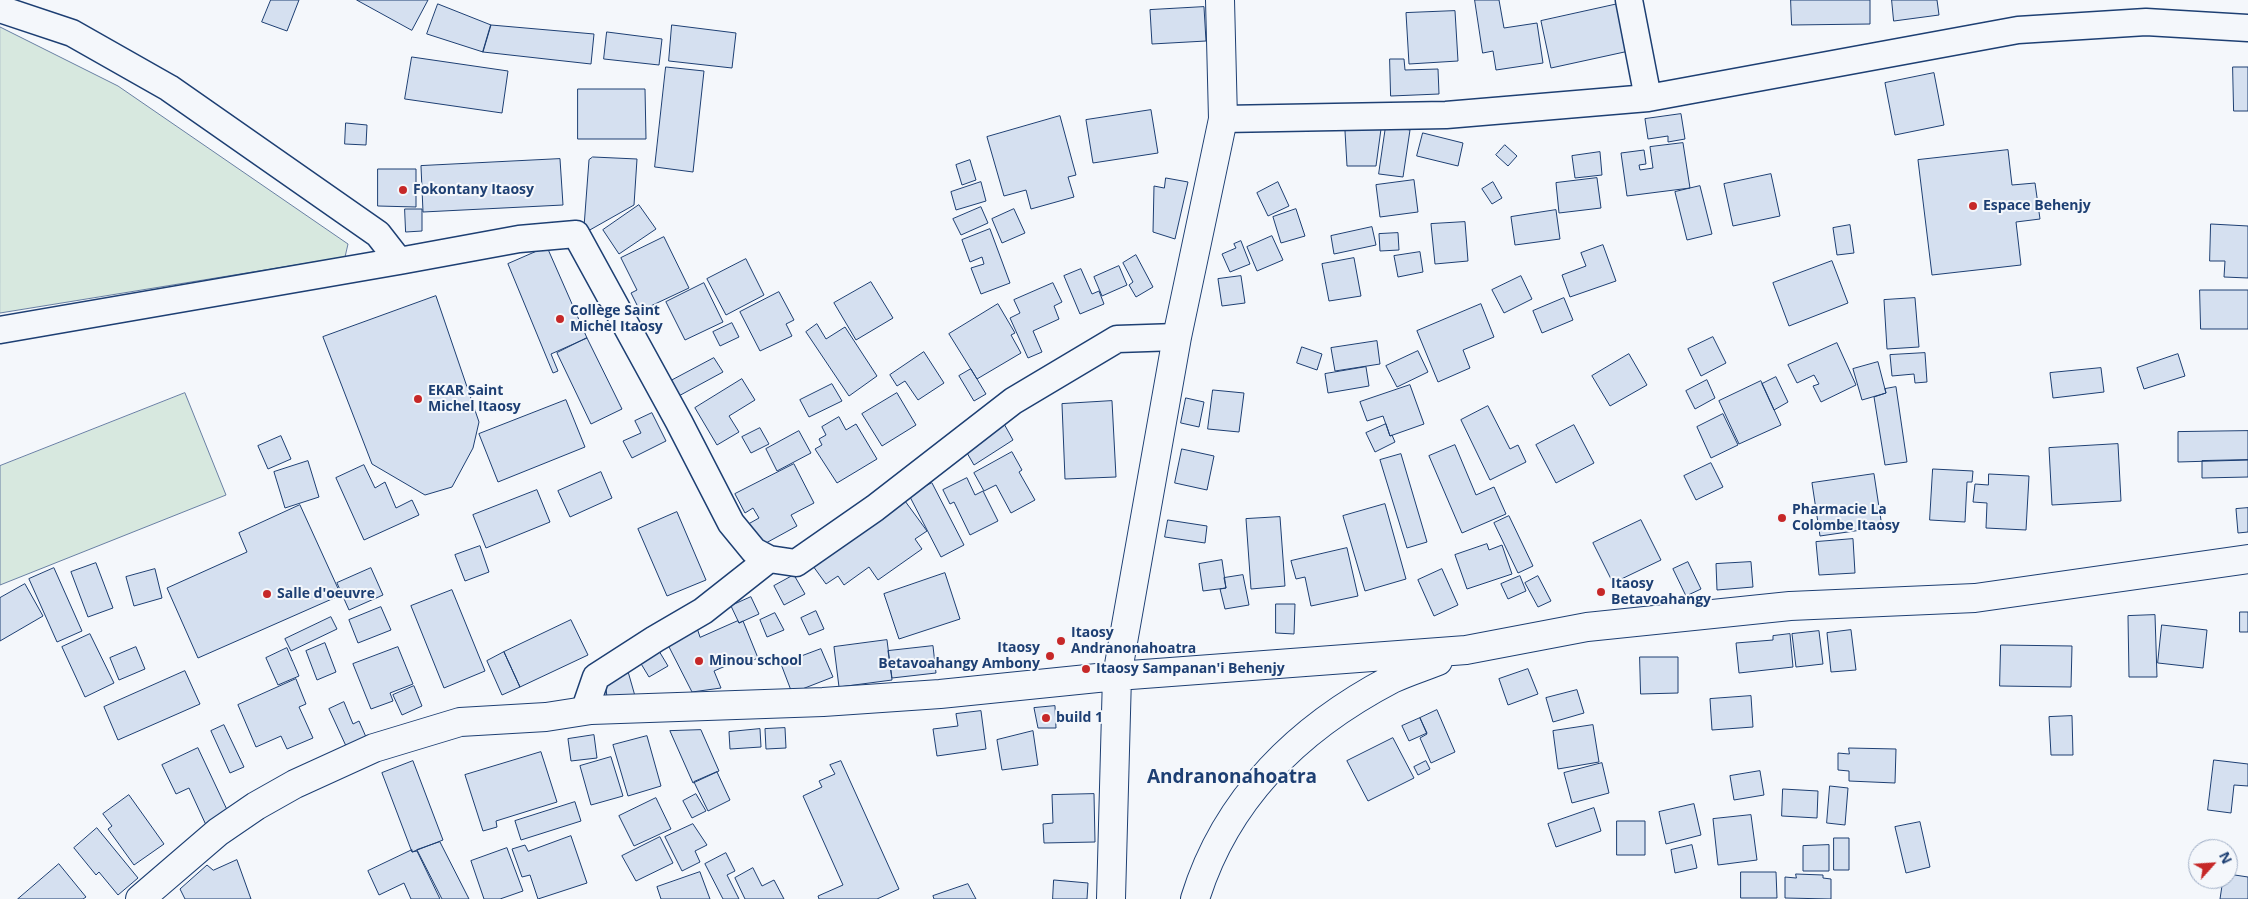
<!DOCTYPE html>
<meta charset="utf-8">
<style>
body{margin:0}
#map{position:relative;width:2248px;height:899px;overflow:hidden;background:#f4f7fb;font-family:"Open Sans",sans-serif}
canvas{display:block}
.north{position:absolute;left:2188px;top:839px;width:50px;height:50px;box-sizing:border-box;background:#f4f7fb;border:1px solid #9eadc5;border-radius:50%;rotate:64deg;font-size:14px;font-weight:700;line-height:20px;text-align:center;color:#1d3f73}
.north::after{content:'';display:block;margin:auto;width:18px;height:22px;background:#c62828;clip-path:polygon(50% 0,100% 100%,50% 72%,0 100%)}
</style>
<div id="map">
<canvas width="2248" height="899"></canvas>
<div class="north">N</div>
</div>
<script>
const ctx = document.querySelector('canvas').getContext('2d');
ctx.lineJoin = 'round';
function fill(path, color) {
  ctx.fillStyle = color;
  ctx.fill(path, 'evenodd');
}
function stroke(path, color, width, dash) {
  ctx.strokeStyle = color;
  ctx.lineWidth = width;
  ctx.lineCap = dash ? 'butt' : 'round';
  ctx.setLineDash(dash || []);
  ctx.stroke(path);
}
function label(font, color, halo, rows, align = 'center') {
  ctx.font = font + ' "Open Sans",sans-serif';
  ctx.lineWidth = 4;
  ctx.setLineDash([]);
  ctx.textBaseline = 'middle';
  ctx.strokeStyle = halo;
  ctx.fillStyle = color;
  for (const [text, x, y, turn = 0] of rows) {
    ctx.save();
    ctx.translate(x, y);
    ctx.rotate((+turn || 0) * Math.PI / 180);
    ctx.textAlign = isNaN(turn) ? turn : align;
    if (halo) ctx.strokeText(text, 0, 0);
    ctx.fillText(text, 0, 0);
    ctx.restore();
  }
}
const green = new Path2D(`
 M0 27 118 86 348 244 345 257 0 313Z
 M185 393 226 495 0 585V466Z`);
fill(green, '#d7e8df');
stroke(green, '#687fa3', 1);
const building = new Path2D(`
 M271 0H299L287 31 262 22Z
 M357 0H428L412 30Z
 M1475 0H1499L1504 28 1537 23 1543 63 1496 70 1493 51 1483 53Z
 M1791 0H1870V24L1792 25Z
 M1892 0H1937L1939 15 1894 21Z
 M438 4 491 25 483 52 427 34Z
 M1618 4 1629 51 1551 68 1541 21Z
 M1204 7 1206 41 1152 44 1150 10Z
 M1455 11 1458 61 1409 64 1406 13Z
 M491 25 594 34 591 64 483 52Z
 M672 25 736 33 732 68 669 61Z
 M607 32 662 39 659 65 604 59Z
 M412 57 508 71 502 113 405 99Z
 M1390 59H1404L1405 70 1438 69 1439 94 1391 96Z
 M666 67 704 71 693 172 655 167Z
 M2233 67H2248V111H2234Z
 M1934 73 1944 125 1895 135 1885 83Z
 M578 89H645L646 139H578Z
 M1151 110 1158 153 1093 163 1086 120Z
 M1681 114 1685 139 1668 142V136L1648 139 1645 119Z
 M1060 116 1076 175 1068 177 1074 197 1031 209 1026 190 1004 196 987 137Z
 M346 123 367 125 366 145 345 144Z
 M1386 126 1410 130 1403 177 1379 174Z
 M1381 129 1376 166H1347L1345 131Z
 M1423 133 1463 143 1458 166 1417 156Z
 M1683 143 1690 188 1627 196 1621 153 1644 150 1646 164 1639 165 1640 170 1653 168 1650 147Z
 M1505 145 1517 156 1508 166 1496 155Z
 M2008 150 2012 185 2035 183 2040 219 2016 222 2021 265 1932 275 1918 160Z
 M1600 152 1602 175 1575 178 1572 156Z
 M593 157 637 159 634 205 588 231 584 227 589 160Z
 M560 159 563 205 423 212 421 166Z
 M970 160 976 180 962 185 956 165Z
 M378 169H416V207L378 206Z
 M1771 174 1780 216 1733 226 1724 184Z
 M1166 178 1188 182 1175 239 1153 232 1154 186 1164 188Z
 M1597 178 1601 208 1559 213 1556 183Z
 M1414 180 1418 212 1380 217 1376 185Z
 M981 182 986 201 956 210 951 192Z
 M1278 182 1289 206 1268 216 1257 193Z
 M1493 182 1502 198 1492 204 1482 189Z
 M1700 186 1712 234 1687 240 1675 192Z
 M639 205 656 229 619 254 603 230Z
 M981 207 988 223 961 235 953 219Z
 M405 209H422V231L406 232Z
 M1014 209 1025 233 1002 243 992 219Z
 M1296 209 1305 236 1281 243 1273 217Z
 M1556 210 1560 239 1515 245 1511 217Z
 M1465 222 1468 261 1435 264 1431 224Z
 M2211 224 2248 226V278L2224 277 2225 261H2210Z
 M1850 225 1854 253 1837 255 1833 228Z
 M1372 227 1376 245 1334 254 1331 236Z
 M990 229 1010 283 981 294 971 268 984 264 982 257 970 262 962 240Z
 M1398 233 1399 250 1380 251 1379 234Z
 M1272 236 1283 260 1257 271 1247 247Z
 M664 237 689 288 640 311 631 293 637 290 621 258Z
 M1241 241 1250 264 1230 272 1222 254 1236 248 1234 244Z
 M1603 245 1616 281 1570 297 1562 275 1586 266 1581 253Z
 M547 247 587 338 551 354 558 371 553 373 508 264Z
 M1420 252 1423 272 1398 277 1394 256Z
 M1136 255 1153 287 1136 297 1129 285 1133 282 1123 263Z
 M1354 258 1361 296 1329 301 1322 264Z
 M746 259 764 295 726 315 707 279Z
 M1832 261 1848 303 1789 326 1773 283Z
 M1119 266 1127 285 1102 296 1094 277Z
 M1081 269 1092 294 1099 291 1104 304 1080 314 1064 276Z
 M1241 276 1245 303 1222 306 1218 279Z
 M1521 276 1532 299 1504 313 1492 290Z
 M871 282 893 318 856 340 834 303Z
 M704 283 723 322 685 340 666 302Z
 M1053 283 1062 302 1054 306 1059 319 1033 331 1042 352 1028 358 1010 318 1020 313 1014 300Z
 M2200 290H2248V329H2201Z
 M779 292 794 320 786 324 792 336 760 351 740 312Z
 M436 296 479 422 473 448 452 487 425 495 372 464 323 337Z
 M1564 298 1573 320 1542 333 1533 311Z
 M1915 298 1919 347 1887 349 1884 300Z
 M998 304 1015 333 1011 335 1021 353 977 379 949 334Z
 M1481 304 1494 337 1463 350 1470 368 1438 382 1417 331Z
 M732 323 739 337 720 346 713 332Z
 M817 324 826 339 845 327 877 376 849 396 806 332Z
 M1713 337 1726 363 1701 376 1688 349Z
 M587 338 622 409 591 424 557 353Z
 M1377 341 1380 364 1335 371 1331 348Z
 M1837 343 1856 385 1821 402 1813 386 1819 384 1814 375 1797 383 1788 365Z
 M1302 347 1322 354 1317 370 1297 363Z
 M1418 351 1428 372 1397 387 1386 366Z
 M924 352 944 383 918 400 905 381 897 386 890 375Z
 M1925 353 1927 382 1915 383 1914 374 1892 376 1890 355Z
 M1629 354 1647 385 1610 406 1592 376Z
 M2178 354 2185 376 2144 389 2137 368Z
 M714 358 723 372 675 398 667 383Z
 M1878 362 1886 393 1862 400 1853 369Z
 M1366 367 1369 386 1328 393 1325 374Z
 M2101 368 2104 392 2053 398 2050 373Z
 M971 369 986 394 974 401 959 376Z
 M1776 377 1788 402 1774 410 1762 384Z
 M742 379 755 400 729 416 739 432 717 445 695 408Z
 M1707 380 1715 398 1695 409 1686 391Z
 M1761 381 1781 425 1739 444 1719 401Z
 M832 384 842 401 809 417 800 400Z
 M1410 385 1424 424 1390 436 1383 416 1367 421 1360 402Z
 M1896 387 1907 462 1885 465 1874 397 1886 393 1885 389Z
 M1213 390 1244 393 1239 432 1208 429Z
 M897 393 916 425 882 446 862 414Z
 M1186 398 1204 402 1199 427 1181 423Z
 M566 400 585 447 498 482 479 434Z
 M1112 401 1116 477 1065 479 1062 404Z
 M1488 406 1510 449 1518 445 1526 462 1490 480 1461 420Z
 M652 413 666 441 632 458 623 441 641 433 635 421Z
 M1723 414 1738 445 1711 458 1697 427Z
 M839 417 846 430 856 424 877 459 837 483 815 449 822 445 819 439 826 435 822 427Z
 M1003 422 1013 440 974 465 963 446Z
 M1386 424 1390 436 1392 435 1395 442 1375 452 1366 433Z
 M1574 425 1594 463 1556 483 1536 445Z
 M760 428 769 444 751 453 742 437Z
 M799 431 811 453 777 471 766 449Z
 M2248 431V460L2178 462V432Z
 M281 436 291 459 268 469 258 446Z
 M2118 444 2121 501 2052 505 2049 448Z
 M1455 445 1476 495 1494 487 1506 514 1462 533 1429 456Z
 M1182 449 1214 456 1207 490 1175 483Z
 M1012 452 1022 470 1019 472 1035 500 1011 513 996 485 984 491 974 473Z
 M1401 454 1427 542 1407 548 1380 460Z
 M2248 460V477L2202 478V461Z
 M308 461 319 497 285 508 274 472Z
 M1711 463 1723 487 1696 500 1684 476Z
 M794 464 814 503 791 515 797 526 766 543 743 527 759 518 753 508 745 513 735 494Z
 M364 465 375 488 385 482 396 508 412 500 419 515 364 540 336 478Z
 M1933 469 1973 471 1972 482H1967L1965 522 1930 520Z
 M601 472 612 498 570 517 558 491Z
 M1874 474 1882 527 1820 536 1812 483Z
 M1989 474 2029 476 2026 530 1986 528 1987 503 1973 502 1975 484 1988 485Z
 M967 478 975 495 983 491 998 521 970 535 954 502 950 504 943 490Z
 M932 483 964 545 941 557 909 495Z
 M537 490 550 522 486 548 473 515Z
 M905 501 927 531 915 539 922 549 878 580 869 567 844 585 838 576 826 584 813 566Z
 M1385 504 1406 579 1365 591 1343 516Z
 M300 505 341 595 198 658 167 588 247 552 239 533Z
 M2248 508V532L2238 533 2236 509Z
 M677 512 706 580 667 596 638 529Z
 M1509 516 1533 566 1518 573 1494 523Z
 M1280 517 1285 586 1251 589 1246 519Z
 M1168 520 1207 526 1205 543 1165 537Z
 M1641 520 1661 560 1613 583 1593 543Z
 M1853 539 1855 573 1819 575 1816 542Z
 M1487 544 1489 550 1502 545 1512 574 1467 589 1455 555Z
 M480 546 489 572 465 581 455 555Z
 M1347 548 1358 596 1311 606 1305 577 1296 579 1291 561Z
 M1222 560 1226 588 1203 591 1199 564Z
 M1688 562 1701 589 1686 596 1673 569Z
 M1751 562 1753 587 1717 590 1716 564Z
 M96 563 113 608 88 617 71 572Z
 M54 568 82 631 57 642 29 579Z
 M371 568 383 595 349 610 337 583Z
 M155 569 162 598 134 606 126 577Z
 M1442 569 1458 605 1434 616 1418 580Z
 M945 573 960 619 899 639 884 594Z
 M794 575 805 594 784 605 774 586Z
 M1243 575 1249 605 1225 609 1220 589 1226 588 1224 578Z
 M1520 576 1526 591 1508 599 1501 584Z
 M1538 576 1551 601 1538 607 1525 583Z
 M25 584 43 616 0 641V598Z
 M452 590 485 671 444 688 411 606Z
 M751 597 759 614 739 623 731 606Z
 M1276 604H1295L1294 634 1276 633Z
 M381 607 391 630 358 643 349 620Z
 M816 611 824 629 809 635 801 618Z
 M2240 612H2248V632H2240Z
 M775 613 784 630 767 637 760 620Z
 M2155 615 2157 677H2129L2128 616Z
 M331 617 337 629 291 651 285 639Z
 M571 620 588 655 520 687 504 652Z
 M738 621 739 623 743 621 758 658 740 666 737 661 714 671 721 688 692 692 667 643 697 628 700 637Z
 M2162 625 2207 630 2203 668 2158 663Z
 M1851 630 1856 670 1831 672 1827 633Z
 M1819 631 1823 664 1796 667 1792 634Z
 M90 634 114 683 85 697 62 647Z
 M1790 634 1793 667 1739 673 1736 643 1773 640V636Z
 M887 640 892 680 839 687 834 647Z
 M325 643 336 672 317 680 306 651Z
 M2001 645 2072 646 2071 687 2000 686Z
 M933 646 936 673 892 678 888 651Z
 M136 647 145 669 119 680 110 658Z
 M398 647 413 684 390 693 393 701 371 709 353 664Z
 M287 648 299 676 278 685 266 658Z
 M821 649 833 677 792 693 781 664Z
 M659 651 668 666 649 677 640 662Z
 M504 652 520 687 502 695 487 661Z
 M1640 657H1678V693L1641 694Z
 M627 668 635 696 607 698 605 678Z
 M1528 669 1538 694 1508 705 1499 679Z
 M185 671 200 704 118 740 104 707Z
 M296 679 306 704 299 707 313 738 287 749 281 736 256 747 238 705Z
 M414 686 422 706 402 715 393 695Z
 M1577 690 1584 713 1553 722 1546 698Z
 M1751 696 1753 727 1712 730 1710 699Z
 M344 702 353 724 359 721 366 737 346 746 329 709Z
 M1055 706 1056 728H1038L1034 708Z
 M1437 710 1455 752 1431 763 1420 738 1427 734 1420 718Z
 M981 711 986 749 937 756 933 729 958 726 956 714Z
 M2072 716 2073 755H2051L2049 717Z
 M1420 718 1427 733 1409 741 1402 726Z
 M224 725 244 767 230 773 211 731Z
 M1593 725 1599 762 1558 769 1553 731Z
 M785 728 786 748 766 749 765 729Z
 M760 729 761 747 730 749 729 732Z
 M701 730 719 771 693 783 670 731Z
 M1033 731 1038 765 1002 770 997 740Z
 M594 735 597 758 571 761 568 739Z
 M647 736 661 786 628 796 613 745Z
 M1393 738 1414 778 1368 801 1347 761Z
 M198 748 229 814 206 825 189 788 176 794 162 765Z
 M1849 748 1896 749 1895 783 1849 781V771L1838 770V753L1849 754Z
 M541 752 557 802 496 821 497 827 483 831 465 775Z
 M611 757 623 796 591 805 580 766Z
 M2214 760 2248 764V786L2234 785 2231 813 2208 810Z
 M413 761 443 840 412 852 382 773Z
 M841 761 899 889 877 899H819L818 896 843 885 803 796 822 787 819 781 835 774 830 765Z
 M1426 761 1430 769 1418 775 1414 767Z
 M1602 763 1609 793 1572 803 1564 773Z
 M1760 771 1764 795 1734 800 1730 776Z
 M717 772 730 800 708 811 694 782Z
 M1830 786 1848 788 1845 825 1827 823Z
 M1783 789 1818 791 1817 818 1782 816Z
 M696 794 706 811 692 818 683 801Z
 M1094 794 1095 842 1044 843 1043 824 1053 823 1052 795Z
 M129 795 164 844 134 865 108 829 112 826 103 814Z
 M656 798 671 829 634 846 619 816Z
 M575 802 581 821 521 840 515 821Z
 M1694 804 1701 835 1666 844 1659 812Z
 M1594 808 1601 831 1556 847 1548 824Z
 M1751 815 1757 860 1718 865 1713 819Z
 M1617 821H1645V855H1617Z
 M1920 822 1930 867 1906 873 1895 827Z
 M693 824 707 845 695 851 700 862 682 871 665 837Z
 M97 828 138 878 118 895 99 872 96 875 74 848Z
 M571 836 587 883 538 899 530 875 522 877 512 849 525 845 528 851Z
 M660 837 673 863 636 881 622 856Z
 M1834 838H1849V870H1834Z
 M440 842 469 899H442L417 850Z
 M1692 845 1697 868 1675 873 1671 850Z
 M1829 845V871H1803V846Z
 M507 848 523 891 500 899H484L471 861Z
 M412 850V852L417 851 440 899H411L404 883 379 895 368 871Z
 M726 853 735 871 727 875 739 899H723L705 864Z
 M237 860 251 899H185L180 889 207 865 213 870Z
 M59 864 86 897 83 899H18Z
 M753 868 762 886 774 880 784 899H745L735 878Z
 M700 872 710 899H661L657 887Z
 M1741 872H1776L1777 898H1741Z
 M1796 874 1823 875V878L1831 879V899L1785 898V877L1796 878Z
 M2228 874 2248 877V899H2220L2223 879H2228Z
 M1054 880 1088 883 1087 899H1053Z
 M968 884 976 899H934L933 896Z`);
fill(building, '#d5e0f0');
stroke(building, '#1d3f73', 1);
const minor = new Path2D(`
 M1629 0 1648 98
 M0 9 72 33 169 88 378 234 399 261 519 239 576 234 679 422 731 523 754 551 769 559 796 563 875 508 1013 401 1117 339 1177 337
 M1223 119 1446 115 1648 98 2018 30 2146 22 2248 28
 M0 330 399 261
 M591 710 587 703 596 677 655 639 703 611 769 559`);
const tertiary = new Path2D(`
 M140 899 218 832 256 806 295 784 374 748 460 722 546 717 591 710 823 702 940 694 1117 676 1466 650 1587 627 1790 606 1975 598 2248 559
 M1111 899 1117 676 1177 337 1223 119 1220 0
 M1195 899C1226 798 1300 727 1392 679 1407 672 1423 667 1438 661`);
stroke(minor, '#1d3f73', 29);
stroke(tertiary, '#1d3f73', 30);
stroke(minor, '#f4f7fb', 26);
stroke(tertiary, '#f4f7fb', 28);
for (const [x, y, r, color] of [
 [403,190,5,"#c62828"],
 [1973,206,5,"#c62828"],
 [560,319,5,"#c62828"],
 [418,399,5,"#c62828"],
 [1782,518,5,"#c62828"],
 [1601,592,5,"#c62828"],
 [267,594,5,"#c62828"],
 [1061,641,5,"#c62828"],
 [1050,656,5,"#c62828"],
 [699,661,5,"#c62828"],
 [1086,669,5,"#c62828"],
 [1046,718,5,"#c62828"]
]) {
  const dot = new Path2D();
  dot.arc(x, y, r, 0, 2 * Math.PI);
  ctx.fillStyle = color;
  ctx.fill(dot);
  stroke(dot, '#f4f7fb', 2);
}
label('bold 14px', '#1d3f73', '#f4f7fb', [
 ["Fokontany Itaosy",413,190],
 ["Espace Behenjy",1983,206],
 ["Collège Saint",570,311],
 ["Michel Itaosy",570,327],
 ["EKAR Saint",428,391],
 ["Michel Itaosy",428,407],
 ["Pharmacie La",1792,510],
 ["Colombe Itaosy",1792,526],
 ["Itaosy",1611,584],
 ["Betavoahangy",1611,600],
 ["Salle d'oeuvre",277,594],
 ["Itaosy",1071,633],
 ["Andranonahoatra",1071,649],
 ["Itaosy",1040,648,"right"],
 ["Betavoahangy Ambony",1040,664,"right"],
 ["Minou school",709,661],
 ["Itaosy Sampanan'i Behenjy",1096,669],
 ["build 1",1056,718]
], 'left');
label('bold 19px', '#1d3f73', '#f4f7fb', [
 ["Andranonahoatra",1232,778]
]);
</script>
